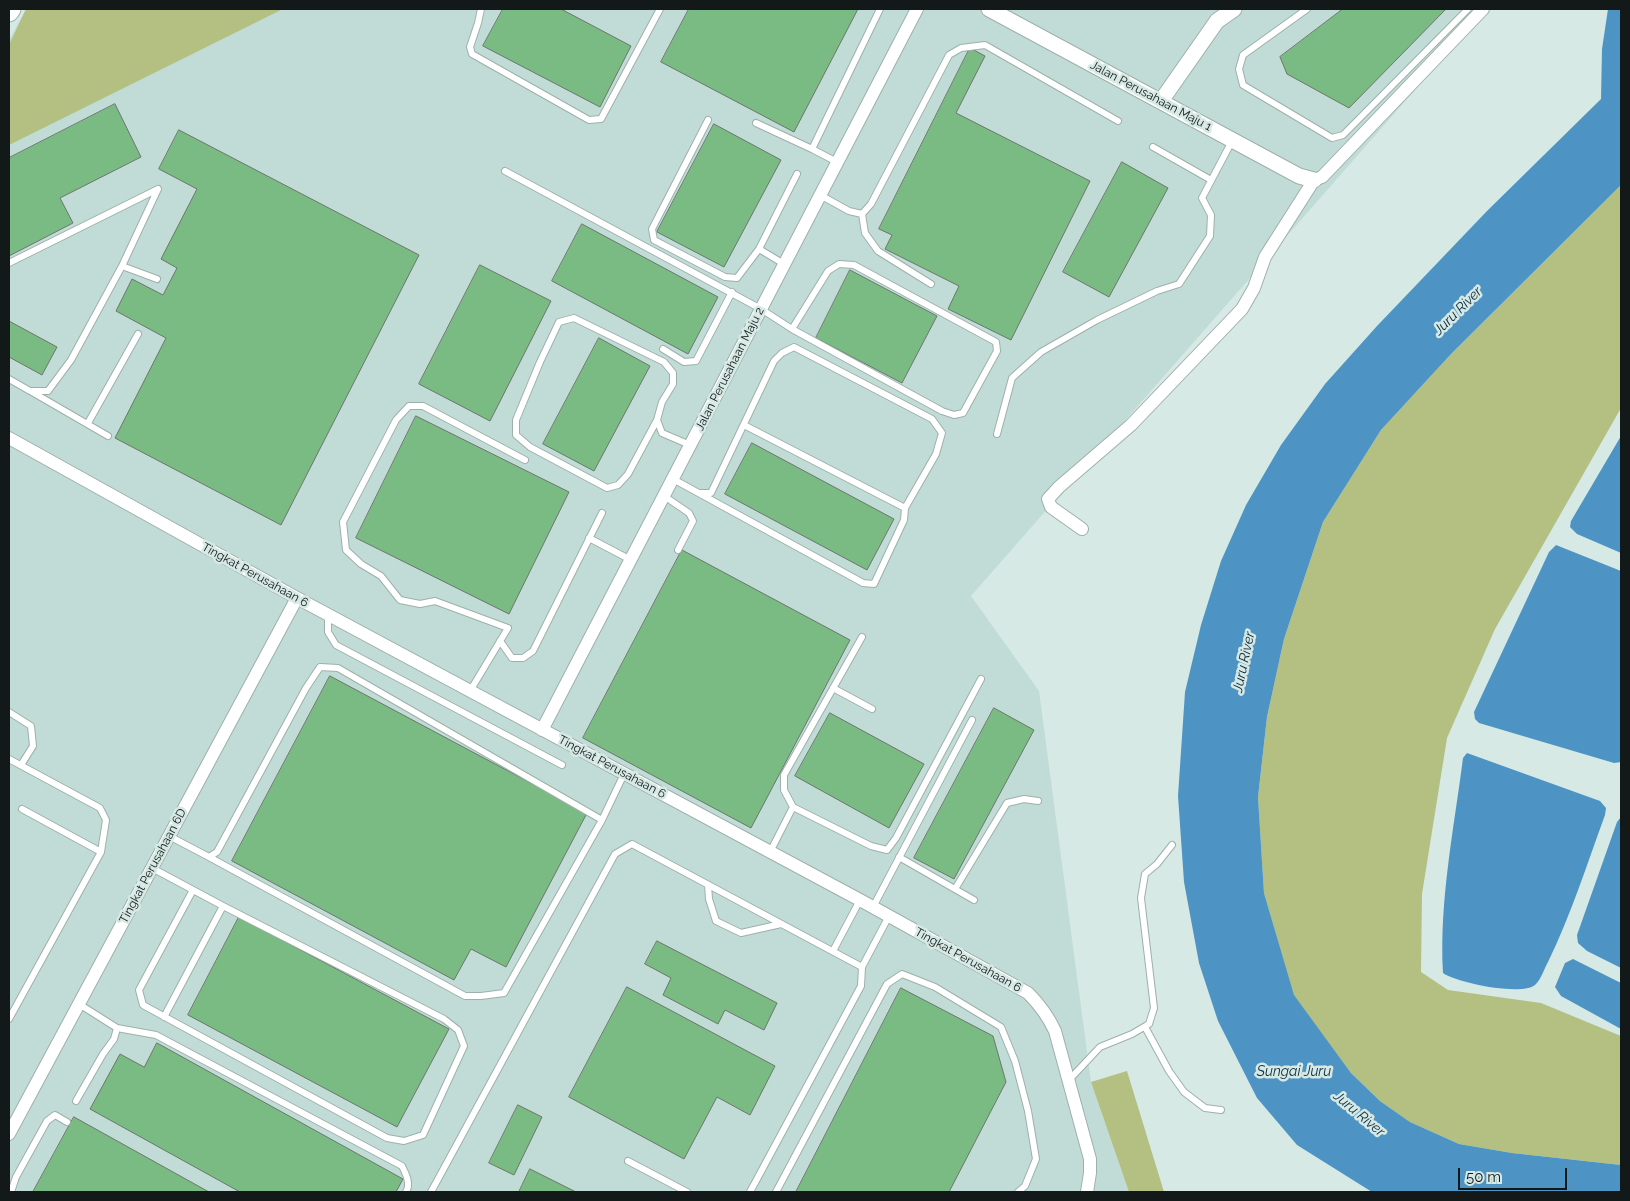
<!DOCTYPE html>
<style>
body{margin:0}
#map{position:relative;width:1630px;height:1201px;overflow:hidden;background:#d6e9e4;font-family:Raleway,sans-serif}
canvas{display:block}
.frame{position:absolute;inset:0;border:10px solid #131918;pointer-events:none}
.scale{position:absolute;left:1458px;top:1168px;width:109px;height:22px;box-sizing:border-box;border:2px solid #131918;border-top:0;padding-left:6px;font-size:15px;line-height:18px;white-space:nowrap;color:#131918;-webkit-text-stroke:4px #d6e9e4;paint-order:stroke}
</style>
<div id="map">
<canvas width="1630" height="1201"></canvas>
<div class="frame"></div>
<div class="scale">50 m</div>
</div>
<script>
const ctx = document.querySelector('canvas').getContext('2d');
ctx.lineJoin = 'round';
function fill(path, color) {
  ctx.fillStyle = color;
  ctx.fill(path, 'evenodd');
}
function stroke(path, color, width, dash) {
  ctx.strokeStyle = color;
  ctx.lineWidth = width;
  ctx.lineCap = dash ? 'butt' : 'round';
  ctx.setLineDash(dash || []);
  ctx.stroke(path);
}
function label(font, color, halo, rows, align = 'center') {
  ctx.font = font + ' Raleway,sans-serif';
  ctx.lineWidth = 5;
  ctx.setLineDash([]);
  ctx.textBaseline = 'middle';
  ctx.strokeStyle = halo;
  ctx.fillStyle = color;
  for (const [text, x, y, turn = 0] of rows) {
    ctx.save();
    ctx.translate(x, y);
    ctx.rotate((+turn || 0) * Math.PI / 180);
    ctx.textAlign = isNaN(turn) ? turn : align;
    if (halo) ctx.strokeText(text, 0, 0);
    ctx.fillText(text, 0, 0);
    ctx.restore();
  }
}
fill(new Path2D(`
 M26 9H1486L971 596 1039 691 1091 1082 1129 1192H9V40Z`), '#c1dcd6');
fill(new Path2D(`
 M26 9H283L9 145V45Z
 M1621 185V408L1495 629 1447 738 1422 894 1421 972 1448 990 1541 1003 1621 1036V1165L1512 1153 1459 1144 1410 1122 1380 1101 1351 1073 1294 996 1264 893 1258 797 1267 717 1284 639 1323 522 1381 430 1452 353Z
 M1127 1071 1164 1192H1129L1091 1082Z`), '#b4bf82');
fill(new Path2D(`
 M1608 9H1621V185L1452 353 1381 430 1323 522 1284 639 1267 717 1258 797 1264 893 1294 995 1351 1073 1380 1101 1410 1122 1459 1144 1512 1153 1621 1165V1192H1372L1297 1145 1257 1098 1218 1021 1199 963 1184 882 1178 796 1185 692 1201 625 1221 561 1246 505 1281 445 1325 384 1377 326 1487 211 1601 99 1602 49Z
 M1621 436V553L1577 534 1570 527 1571 521Z
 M1556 545 1621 571V762L1614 763 1479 723 1475 719 1474 712 1549 552Z
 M1467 753 1600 801 1606 808 1605 815C1587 864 1571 915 1548 962 1544 969 1541 980 1535 985 1521 996 1457 983 1443 973 1439 901 1454 829 1463 758Z
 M1621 817V968L1587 951 1578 943 1577 935 1617 822Z
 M1573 959 1621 983V1029L1561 996 1555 987 1565 963Z`), '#4d94c5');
const building = new Path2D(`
 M503 9H561L631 46 600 107 483 46Z
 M689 9H858L794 132 661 62Z
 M1343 9H1446L1349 108 1287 74 1280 57Z
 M970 48 985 56 956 113 1090 181 1011 340 948 309 959 286 885 249 892 235 879 229Z
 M115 104 141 157 60 198 73 223 9 256V158Z
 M714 124 781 160 724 267 657 232Z
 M179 130 419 255 281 525 115 438 166 338 116 311 132 279 163 295 177 268 161 259 197 189 159 169Z
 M1122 162 1168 188 1109 297 1063 272Z
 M582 224 718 297 688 354 552 281Z
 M480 265 551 301 490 421 419 384Z
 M850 270 937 316 902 383 816 338Z
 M9 321 57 347 42 375 9 357Z
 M599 338 650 366 594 471 543 444Z
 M416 416 569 492 509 614 356 538Z
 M752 443 894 519 867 570 725 494Z
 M682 550 850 640 751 828 583 738Z
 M330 676 587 813 506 967 471 949 454 980 232 861Z
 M994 708 1034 730 954 879 914 858Z
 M830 713 924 764 889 828 795 776Z
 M239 917 449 1029 397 1127 188 1015Z
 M657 941 777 1003 764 1030 725 1010 718 1024 663 995 671 978 645 964Z
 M627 987 775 1066 750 1115 717 1097 684 1159 569 1097Z
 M901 988 993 1036 1006 1082 949 1192H796Z
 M157 1043 403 1179 396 1192H240L90 1109 120 1054 144 1067Z
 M518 1105 542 1117 514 1175 489 1163Z
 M74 1117 209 1192H33Z
 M530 1169 576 1192H519Z`);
fill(building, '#7aba83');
stroke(building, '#6c776d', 1);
const service = new Path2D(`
 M481 9 478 23 470 47 472 54 589 120 601 119 660 9
 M1307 9 1243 55 1239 69 1243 85 1332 138 1343 135 1468 9
 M708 120 652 229 654 240 725 277 737 278 759 249
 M756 123 812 149
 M1153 147 1211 180
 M837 162 812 149 880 9
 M505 171 761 309 792 329 942 411 954 415 963 413 997 351 996 342 854 265 839 264 828 271 792 329
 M820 195 849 211 862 214 871 204 949 55 961 48 985 45 1118 121
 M862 214 865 233 878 251 931 284
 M9 263 158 189 122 266
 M784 264 759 249 797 174
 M574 318 664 362 673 373V384L662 402 657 420 628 474 618 485 607 488 530 447 516 435V420L540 362 559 322Z
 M663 349 684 362 696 361 732 292
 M9 379 30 391H48L71 360 122 266 157 279
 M32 392 108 436
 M657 420 662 433 690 445
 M88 423 138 334
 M744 425 905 508
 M997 434 1012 378 1041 352 1097 320 1157 291 1179 284 1210 236 1211 215 1202 198 1232 141
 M673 479 863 583 874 584 904 520 905 508 936 454 942 433 932 419 794 347 782 353 774 361 711 493H700
 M664 496 689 513 693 521 678 550
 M589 538 631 560
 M328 615V632L336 645 562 765
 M500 641 512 658H523L533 651 602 513
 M833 688 872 709
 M470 691 508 628 435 601 420 604 400 600 381 576 361 564 346 550 343 522 396 420 409 406H423L525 460
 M9 712 31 726 33 746 21 765
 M9 759 100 808 106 820 101 852 9 1019
 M793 807 871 846 887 850 896 838 981 679
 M22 809 101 852
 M169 836 209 857 217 852 306 688 320 667 338 668 602 820
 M770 852 793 807 784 790V775L862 637
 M209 857 465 996H481L504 993 602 820 624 774
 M899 857 974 900
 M152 868 223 906 444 1019 458 1030 464 1046 423 1135 404 1141 387 1138 143 1005 139 990 193 890
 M708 885 709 899 716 921 741 933 781 924
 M955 889 1007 803 1024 799 1038 801
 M873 907 972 720
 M833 951 860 900
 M164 1017 223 906
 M1145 1027 1169 1071 1184 1092 1205 1108 1221 1110
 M117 1028 156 1035 402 1166C406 1174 411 1184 406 1192
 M1069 1080 1100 1047 1132 1034 1149 1024 1154 1008 1141 898 1145 874 1157 864 1172 845
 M76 1101 103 1054 114 1039 117 1028 79 1004
 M628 1161 687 1192
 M11 1192 16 1177 47 1121 55 1115 67 1122
 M431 1192 615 854 632 844 862 967
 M750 1192 861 986 862 967 889 916
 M776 1192 887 984 902 974 935 987 1001 1027 1015 1061 1028 1111 1036 1159 1025 1186 1018 1192`);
const minor = new Path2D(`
 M9 438 297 598 860 900 1028 993C1040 1005 1048 1016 1055 1031L1090 1159V1173L1087 1192
 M1082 529 1051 507 1048 499 1059 487 1131 425 1242 309 1254 288 1265 257 1314 180 1322 177 1483 9
 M542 730 917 9
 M9 1134 297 598`);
const tertiary = new Path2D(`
 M989 9 1299 176 1314 180
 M1161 101 1217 21 1234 9`);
const primary = new Path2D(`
 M9 12 11 9`);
stroke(service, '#9eb0ab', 8);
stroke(minor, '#9eb0ab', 14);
stroke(tertiary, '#9eb0ab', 17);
stroke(primary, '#9eb0ab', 21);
stroke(service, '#fff', 6);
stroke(minor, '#fff', 12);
stroke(tertiary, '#fff', 15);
stroke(primary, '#fff', 19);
label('12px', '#131918', '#d6e9e4', [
 ["Jalan Perusahaan Maju 1",1151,96,28],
 ["Jalan Perusahaan Maju 2",730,369,-63],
 ["Tingkat Perusahaan 6",255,575,29],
 ["Tingkat Perusahaan 6",612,767,28],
 ["Tingkat Perusahaan 6D",153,866,-62],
 ["Tingkat Perusahaan 6",968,960,29]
]);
label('italic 14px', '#0d2c41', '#d6e9e4', [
 ["Juru River",1458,311,-45],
 ["Juru River",1244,662,-78],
 ["Sungai Juru",1294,1072],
 ["Juru River",1359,1114,40]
]);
</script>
